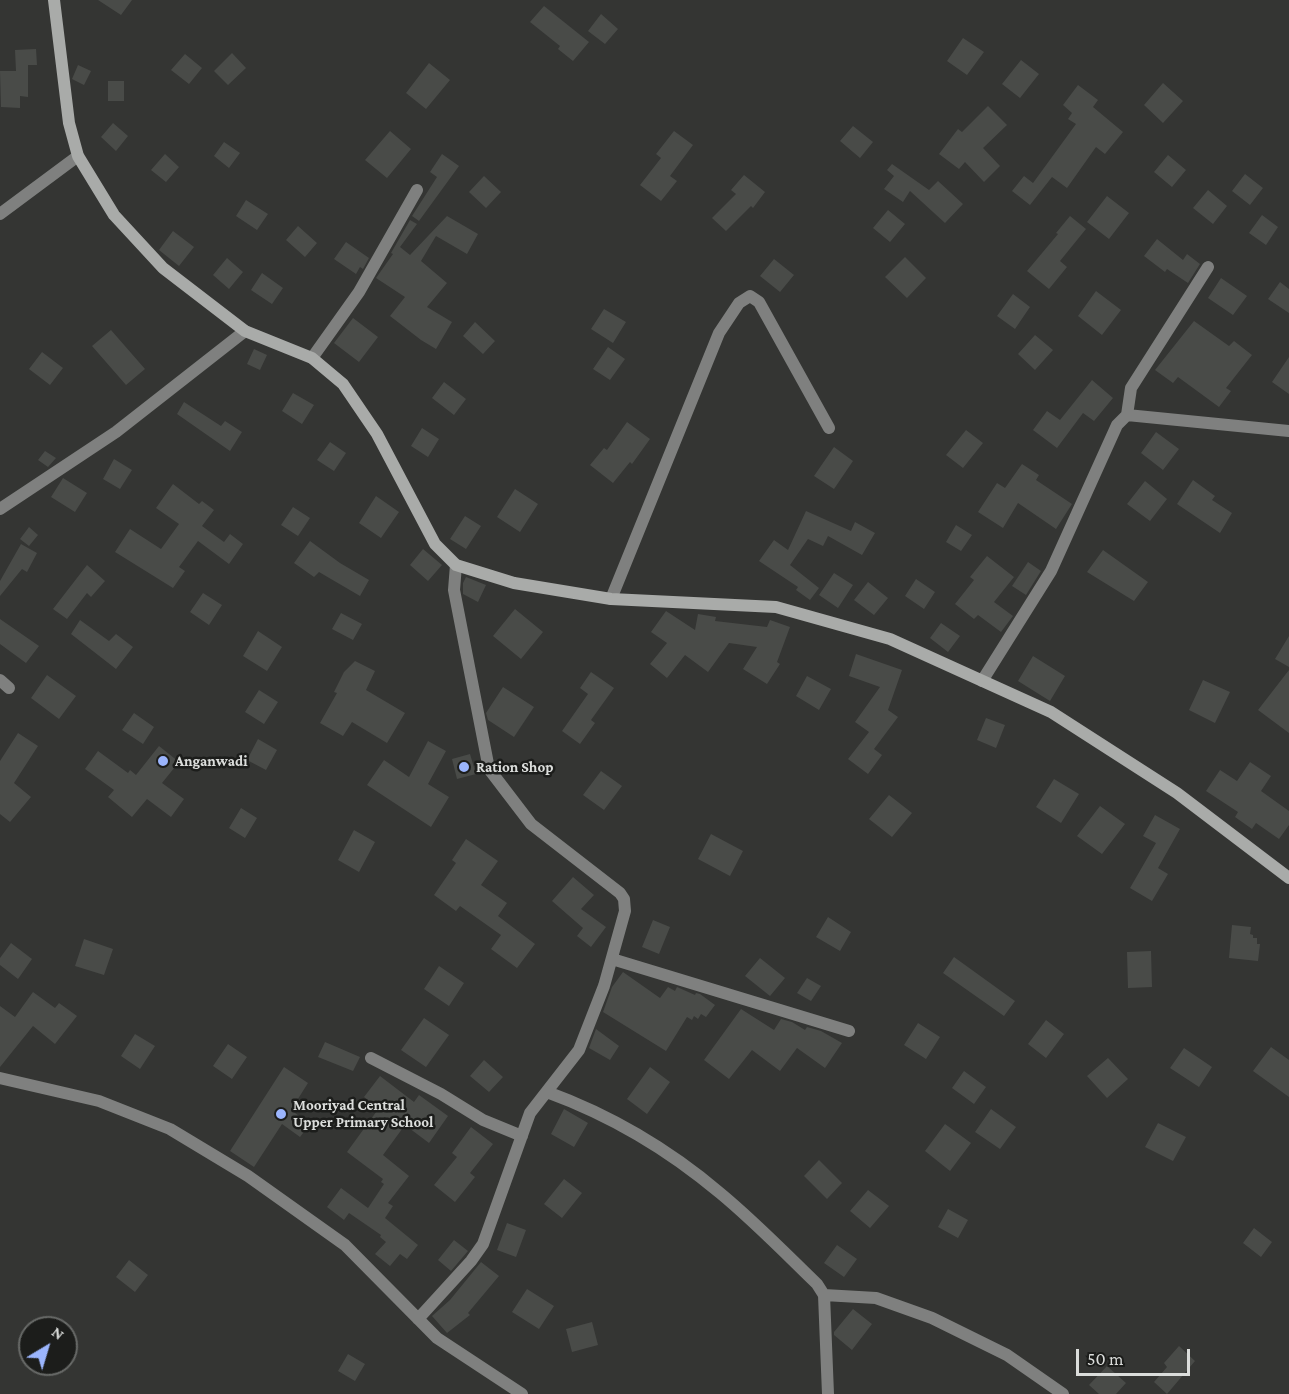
<!DOCTYPE html>
<style>
body{margin:0}
#map{position:relative;width:1289px;height:1394px;overflow:hidden;background:#343533;font-family:"Crimson Pro",serif}
canvas{display:block}
.north{position:absolute;left:18px;top:1316px;width:60px;height:60px;box-sizing:border-box;background:#1c1d1b;border:2px solid #686a68;border-radius:50%;rotate:38deg;font-size:16px;font-weight:700;line-height:24px;text-align:center;color:#dbdddb}
.north::after{content:'';display:block;margin:auto;width:21px;height:27px;background:#9bb5fd;clip-path:polygon(50% 0,100% 100%,50% 72%,0 100%)}
.scale{position:absolute;left:1076px;top:1349px;width:114px;height:27px;box-sizing:border-box;border:3px solid #dbdddb;border-top:0;padding-left:8px;font-size:18px;line-height:21px;white-space:nowrap;color:#dbdddb;-webkit-text-stroke:4px #1c1d1b;paint-order:stroke}
</style>
<div id="map">
<canvas width="1289" height="1394"></canvas>
<div class="north">N</div>
<div class="scale">50 m</div>
</div>
<script>
const ctx = document.querySelector('canvas').getContext('2d');
ctx.lineJoin = 'round';
function fill(path, color) {
  ctx.fillStyle = color;
  ctx.fill(path, 'evenodd');
}
function stroke(path, color, width, dash) {
  ctx.strokeStyle = color;
  ctx.lineWidth = width;
  ctx.lineCap = dash ? 'butt' : 'round';
  ctx.setLineDash(dash || []);
  ctx.stroke(path);
}
function label(font, color, halo, rows, align = 'center') {
  ctx.font = font + ' "Crimson Pro",serif';
  ctx.lineWidth = 5;
  ctx.setLineDash([]);
  ctx.textBaseline = 'middle';
  ctx.strokeStyle = halo;
  ctx.fillStyle = color;
  for (const [text, x, y, turn = 0] of rows) {
    ctx.save();
    ctx.translate(x, y);
    ctx.rotate((+turn || 0) * Math.PI / 180);
    ctx.textAlign = isNaN(turn) ? turn : align;
    if (halo) ctx.strokeText(text, 0, 0);
    ctx.fillText(text, 0, 0);
    ctx.restore();
  }
}
fill(new Path2D(`
 M98 0H132L121 15Z
 M544 6 589 42 573 61 558 49 560 46 530 22Z
 M601 14 618 29 605 44 588 31Z
 M963 38 984 52 967 75 947 61Z
 M36 49 37 65H28V97L20 96V108L1 107 0 71H16L15 50Z
 M232 53 246 68 228 85 214 71Z
 M185 54 202 68 189 84 171 70Z
 M1021 60 1039 74 1020 98 1002 84Z
 M429 63 450 80 426 109 406 93Z
 M78 65 91 71 84 85 72 79Z
 M108 81H124V101H108Z
 M1163 83 1183 101 1163 123 1144 105Z
 M1078 85 1098 100 1093 107 1123 132 1105 154 1096 147 1067 188 1052 177 1030 205 1012 191 1024 176 1033 183 1076 124 1068 119 1072 113 1063 105Z
 M988 106 1007 125 983 148 1000 166 984 182 965 162 959 169 939 154 958 129 962 132Z
 M113 123 128 136 116 151 101 137Z
 M853 126 873 142 860 158 840 141Z
 M390 131 411 149 387 178 365 160Z
 M674 131 693 145 670 176 677 181 661 201 640 185 661 158 656 154Z
 M224 142 240 153 229 168 214 156Z
 M165 154 179 167 166 182 151 170Z
 M442 154 459 166 419 221 412 216 437 177 430 172Z
 M1168 155 1186 170 1172 187 1154 172Z
 M892 164 929 190 938 181 963 204 945 223 910 191 903 202 884 189 894 176 887 170Z
 M1245 174 1263 188 1250 205 1232 191Z
 M744 175 765 192 753 208 751 206 726 231 712 218 736 194 731 190Z
 M484 176 501 192 486 208 469 192Z
 M1208 190 1227 206 1213 224 1193 208Z
 M1107 196 1129 213 1109 239 1087 222Z
 M246 200 268 214 257 230 236 216Z
 M888 210 905 224 890 242 873 228Z
 M1262 215 1278 227 1266 245 1249 233Z
 M447 216 478 234 467 254 436 236 421 261 447 283 427 307 452 322 436 349 421 340 390 316 405 297 376 278 393 254 391 253 410 220 417 224 400 247 410 255Z
 M1070 216 1086 229 1060 261 1067 267 1049 289 1027 271 1058 234 1056 233Z
 M298 226 317 243 305 257 286 240Z
 M173 231 194 247 179 266 159 250Z
 M1157 239 1183 260 1187 254 1200 264 1188 283 1167 269 1165 272 1144 256Z
 M346 242 369 258 363 269 360 267 356 274 334 259Z
 M905 257 926 278 907 298 885 277Z
 M227 258 243 272 229 289 213 275Z
 M774 259 794 275 780 292 760 276Z
 M262 273 283 288 272 304 251 290Z
 M1221 278 1247 296 1233 315 1208 298Z
 M1280 282 1289 289V313L1268 299Z
 M1096 291 1121 310 1102 335 1078 316Z
 M1013 294 1030 307 1015 329 997 316Z
 M604 309 626 322 613 343 591 329Z
 M353 318 378 337 359 362 334 343Z
 M1194 321 1229 346 1234 341 1252 355 1226 388 1231 391 1219 407 1178 377 1173 383 1155 370Z
 M475 322 495 341 483 354 463 336Z
 M111 330 145 369 126 385 92 346Z
 M1035 335 1053 350 1035 370 1018 354Z
 M608 347 625 359 610 380 593 369Z
 M254 349 267 355 260 370 247 364Z
 M42 352 63 368 50 385 29 369Z
 M1289 357V394L1272 382Z
 M1092 380 1113 398 1094 421 1083 413 1057 448 1033 430 1047 411 1060 420Z
 M444 382 466 399 454 415 432 398Z
 M293 393 314 405 302 424 282 411Z
 M184 402 221 426 225 421 242 432 230 451 177 414Z
 M627 422 650 439 632 464 630 462 613 483 590 465 604 448 607 450Z
 M422 428 439 439 428 457 411 446Z
 M966 430 983 443 963 468 946 455Z
 M1156 432 1179 449 1163 470 1141 453Z
 M330 442 346 453 334 471 317 460Z
 M834 447 853 461 834 489 814 476Z
 M45 451 56 458 48 467 38 460Z
 M114 459 132 470 120 489 103 479Z
 M1022 464 1039 475 1036 480 1072 504 1056 529 1018 503 1003 528 978 512 997 483 1005 488Z
 M63 478 87 493 75 512 51 497Z
 M1193 480 1215 496 1212 500 1232 513 1220 533 1177 504Z
 M1145 481 1167 499 1150 521 1127 504Z
 M173 484 199 504 202 501 214 510 202 526 224 542 230 534 243 544 229 564 198 541 179 567 185 571 173 588 115 552 130 529 161 549 179 524 156 508Z
 M515 489 538 504 520 532 497 517Z
 M376 496 399 512 381 538 359 523Z
 M293 507 310 518 298 536 281 525Z
 M806 511 851 531 855 522 875 533 862 555 828 536 823 546 808 539 790 565 819 588 810 600 796 590 798 587 759 561 774 540 788 550Z
 M465 516 481 526 466 549 450 539Z
 M956 525 972 535 961 551 946 542Z
 M29 527 38 535 29 546 20 539Z
 M310 541 340 563 369 580 360 596 319 572 314 577 294 563Z
 M21 544 37 553 27 572 22 569 0 596V581Z
 M423 549 442 565 428 581 410 565Z
 M1103 550 1148 582 1134 601 1087 572Z
 M987 556 1014 577 994 602 1013 616 1001 632 978 615 974 619 955 604 974 580 970 577Z
 M1028 562 1041 571 1026 595 1012 586Z
 M87 565 105 581 91 597 87 593 67 619 53 609Z
 M834 573 853 585 838 608 819 595Z
 M466 577 486 585 478 602 463 594V583Z
 M916 579 935 592 924 609 905 596Z
 M868 582 888 598 874 615 854 600Z
 M203 593 222 605 209 625 190 612Z
 M515 609 543 632 521 659 493 636Z
 M666 611 695 630 698 614 716 617 715 621 767 627 770 620 790 627 777 662 780 664 767 684 743 669 757 647 729 643 708 672 685 655 667 678 650 664 667 643 651 632Z
 M341 613 362 624 353 640 332 629Z
 M0 619 39 646 26 663 0 644Z
 M80 620 109 641 116 634 133 647 116 669 71 634Z
 M941 623 960 636 948 652 930 638Z
 M258 631 282 647 267 671 243 656Z
 M1289 636V667L1275 659Z
 M856 654 902 670 888 710 898 717 874 749 882 755 868 774 848 759 869 732 855 722 880 687 849 676Z
 M1033 656 1065 676 1050 701 1018 681Z
 M355 661 375 671 366 690 405 713 387 743 352 722 343 736 320 723 337 693 334 692 344 672Z
 M1289 670V733L1258 710Z
 M591 672 614 688 591 720 595 723 580 744 562 731 588 694 580 688Z
 M47 675 76 696 59 719 31 698Z
 M807 676 831 689 819 710 796 696Z
 M1203 680 1230 692 1215 723 1189 710Z
 M503 687 534 707 514 737 488 720 486 713Z
 M259 690 278 702 264 724 245 712Z
 M134 713 154 727 143 744 122 730Z
 M986 718 1005 725 996 748 977 740Z
 M18 733 38 746 14 783 31 797 10 822 0 814V761Z
 M258 739 277 750 266 770 247 760Z
 M428 741 446 751 428 784 449 797 431 827 367 785 384 760 409 777Z
 M159 746 179 762 162 783 184 799 171 817 147 799 132 817 108 797 114 790 85 769 98 751 128 773 130 770 136 775Z
 M470 754 476 774 457 779 452 759Z
 M1250 762 1271 776 1261 791 1289 811V825L1279 839 1256 823 1252 829 1235 817 1238 812 1206 791 1220 770 1237 781Z
 M601 771 622 786 604 810 583 795Z
 M1054 779 1079 794 1061 823 1036 807Z
 M889 795 912 813 892 837 869 819Z
 M1100 806 1125 824 1102 854 1077 836Z
 M241 808 257 818 245 838 229 828Z
 M1155 815 1180 829 1158 868 1168 874 1152 901 1130 888 1156 843 1143 836Z
 M354 830 375 842 359 872 338 860Z
 M711 834 743 851 730 876 698 859Z
 M466 839 498 861 481 885 507 903 498 916 535 944 517 968 491 949 501 935 460 906 456 911 434 895 456 863 452 860Z
 M573 877 594 895 581 909 606 927 591 947 577 936 583 928 552 901Z
 M828 917 851 932 840 951 816 937Z
 M653 920 670 927 659 954 642 947Z
 M1232 925 1251 927 1250 934 1253 935V938H1257V944H1260L1258 961 1229 958Z
 M84 939 113 949 104 975 75 966Z
 M11 943 32 959 18 979 0 965V958Z
 M1151 951 1152 987 1128 988 1127 952Z
 M954 957 1015 1001 1004 1016 943 973Z
 M760 958 785 978 770 996 745 976Z
 M439 966 464 983 449 1006 424 989Z
 M623 972 660 998 668 987 675 991 677 987 695 995 696 993 700 994 715 1005 706 1017 701 1014 698 1019 694 1016 692 1020 687 1017 666 1051 603 1012 612 987Z
 M807 978 821 986 811 1001 797 993Z
 M33 992 55 1008 59 1003 77 1016 55 1044 33 1026 0 1067V1006L15 1017Z
 M741 1009 774 1030 781 1019 792 1022 805 1030 807 1027 821 1031 842 1043 825 1068 797 1048 780 1071 752 1050 729 1079 704 1060Z
 M424 1018 449 1035 426 1067 401 1050Z
 M1046 1020 1064 1034 1046 1058 1028 1044Z
 M918 1023 940 1037 926 1059 904 1045Z
 M596 1029 619 1046 610 1060 589 1048Z
 M135 1034 155 1046 140 1069 121 1056Z
 M325 1042 360 1057 353 1071 318 1057Z
 M228 1044 247 1057 232 1079 213 1066Z
 M1271 1047 1289 1060V1097L1253 1071Z
 M1184 1048 1212 1067 1199 1087 1170 1068Z
 M1108 1058 1128 1079 1107 1098 1087 1076Z
 M484 1060 503 1077 489 1092 470 1076Z
 M284 1067 308 1083 291 1110 310 1124 300 1137 282 1124 254 1167 230 1151Z
 M650 1067 670 1082 647 1114 627 1099Z
 M964 1071 986 1087 974 1104 952 1088Z
 M380 1076 414 1102 419 1095 448 1116 429 1143 405 1125 383 1155 409 1176 388 1203 393 1206 385 1218 418 1245 407 1259 400 1254 390 1266 375 1254 386 1242 380 1237 381 1235 349 1213 344 1220 327 1207 341 1188 368 1208 384 1184 381 1182 383 1179 347 1152 379 1108 364 1097Z
 M564 1109 588 1123 574 1147 551 1134Z
 M991 1109 1016 1127 1000 1149 975 1132Z
 M1158 1123 1186 1137 1173 1161 1145 1147Z
 M945 1124 971 1143 950 1171 925 1151Z
 M471 1127 493 1144 470 1173 475 1177 455 1202 434 1185 457 1157 452 1153Z
 M819 1160 842 1183 827 1199 804 1176Z
 M564 1179 582 1193 562 1218 544 1204Z
 M868 1190 889 1206 870 1228 850 1211Z
 M948 1209 968 1220 958 1238 938 1227Z
 M507 1223 526 1230 516 1257 497 1250Z
 M1254 1228 1272 1242 1261 1257 1243 1243Z
 M454 1240 468 1251 451 1271 438 1260Z
 M837 1245 857 1259 844 1277 824 1263Z
 M129 1260 148 1275 135 1292 116 1277Z
 M481 1262 499 1276 468 1313 470 1315 447 1333 432 1316 450 1300Z
 M527 1289 554 1306 539 1329 512 1312Z
 M853 1309 872 1324 852 1350 834 1335V1332Z
 M592 1322 598 1345 572 1352 566 1329Z
 M1179 1346 1195 1361 1167 1394 1154 1382 1167 1367 1164 1363Z
 M348 1354 365 1364 355 1381 338 1371Z
 M1107 1366 1126 1383 1116 1394H1099L1089 1385Z`), '#494b48');
stroke(new Path2D(`
 M0 214 78 156
 M312 358 359 292 417 190
 M1127 415 1289 431
 M0 509 116 432 245 331
 M611 599 719 333 739 303 750 296 759 302 829 428
 M0 680 9 688
 M982 681 1051 571 1117 425 1127 415 1131 388 1208 267
 M612 959 849 1031
 M371 1058 441 1094 483 1120 522 1136
 M0 1078 99 1101 170 1129 248 1176 345 1245 437 1338 522 1394
 M547 1092C610 1115 669 1150 720 1193 754 1221 785 1253 817 1284L824 1295 828 1394
 M824 1295 876 1298 932 1318 1007 1355 1063 1394
 M418 1319 471 1261 483 1244 530 1113 579 1050 604 986 625 911 624 899 620 893 531 824 489 769 454 590 456 565`), '#7f807f', 12);
stroke(new Path2D(`
 M54 0 69 123 78 156 114 215 163 268 245 331 312 358 343 384 377 434 435 544 456 565 514 583 611 599 776 607 890 639 1051 712 1177 793 1289 878`), '#a9aba9', 12);
for (const [x, y, r, color] of [
 [163,761,6,"#9bb5fd"],
 [464,767,6,"#9bb5fd"],
 [281,1114,6,"#9bb5fd"]
]) {
  const dot = new Path2D();
  dot.arc(x, y, r, 0, 2 * Math.PI);
  ctx.fillStyle = color;
  ctx.fill(dot);
  stroke(dot, '#1c1d1b', 2);
}
label('bold 15px', '#dbdddb', '#1c1d1b', [
 ["Anganwadi",175,761],
 ["Ration Shop",476,767],
 ["Mooriyad Central",293,1105],
 ["Upper Primary School",293,1122]
], 'left');
</script>
